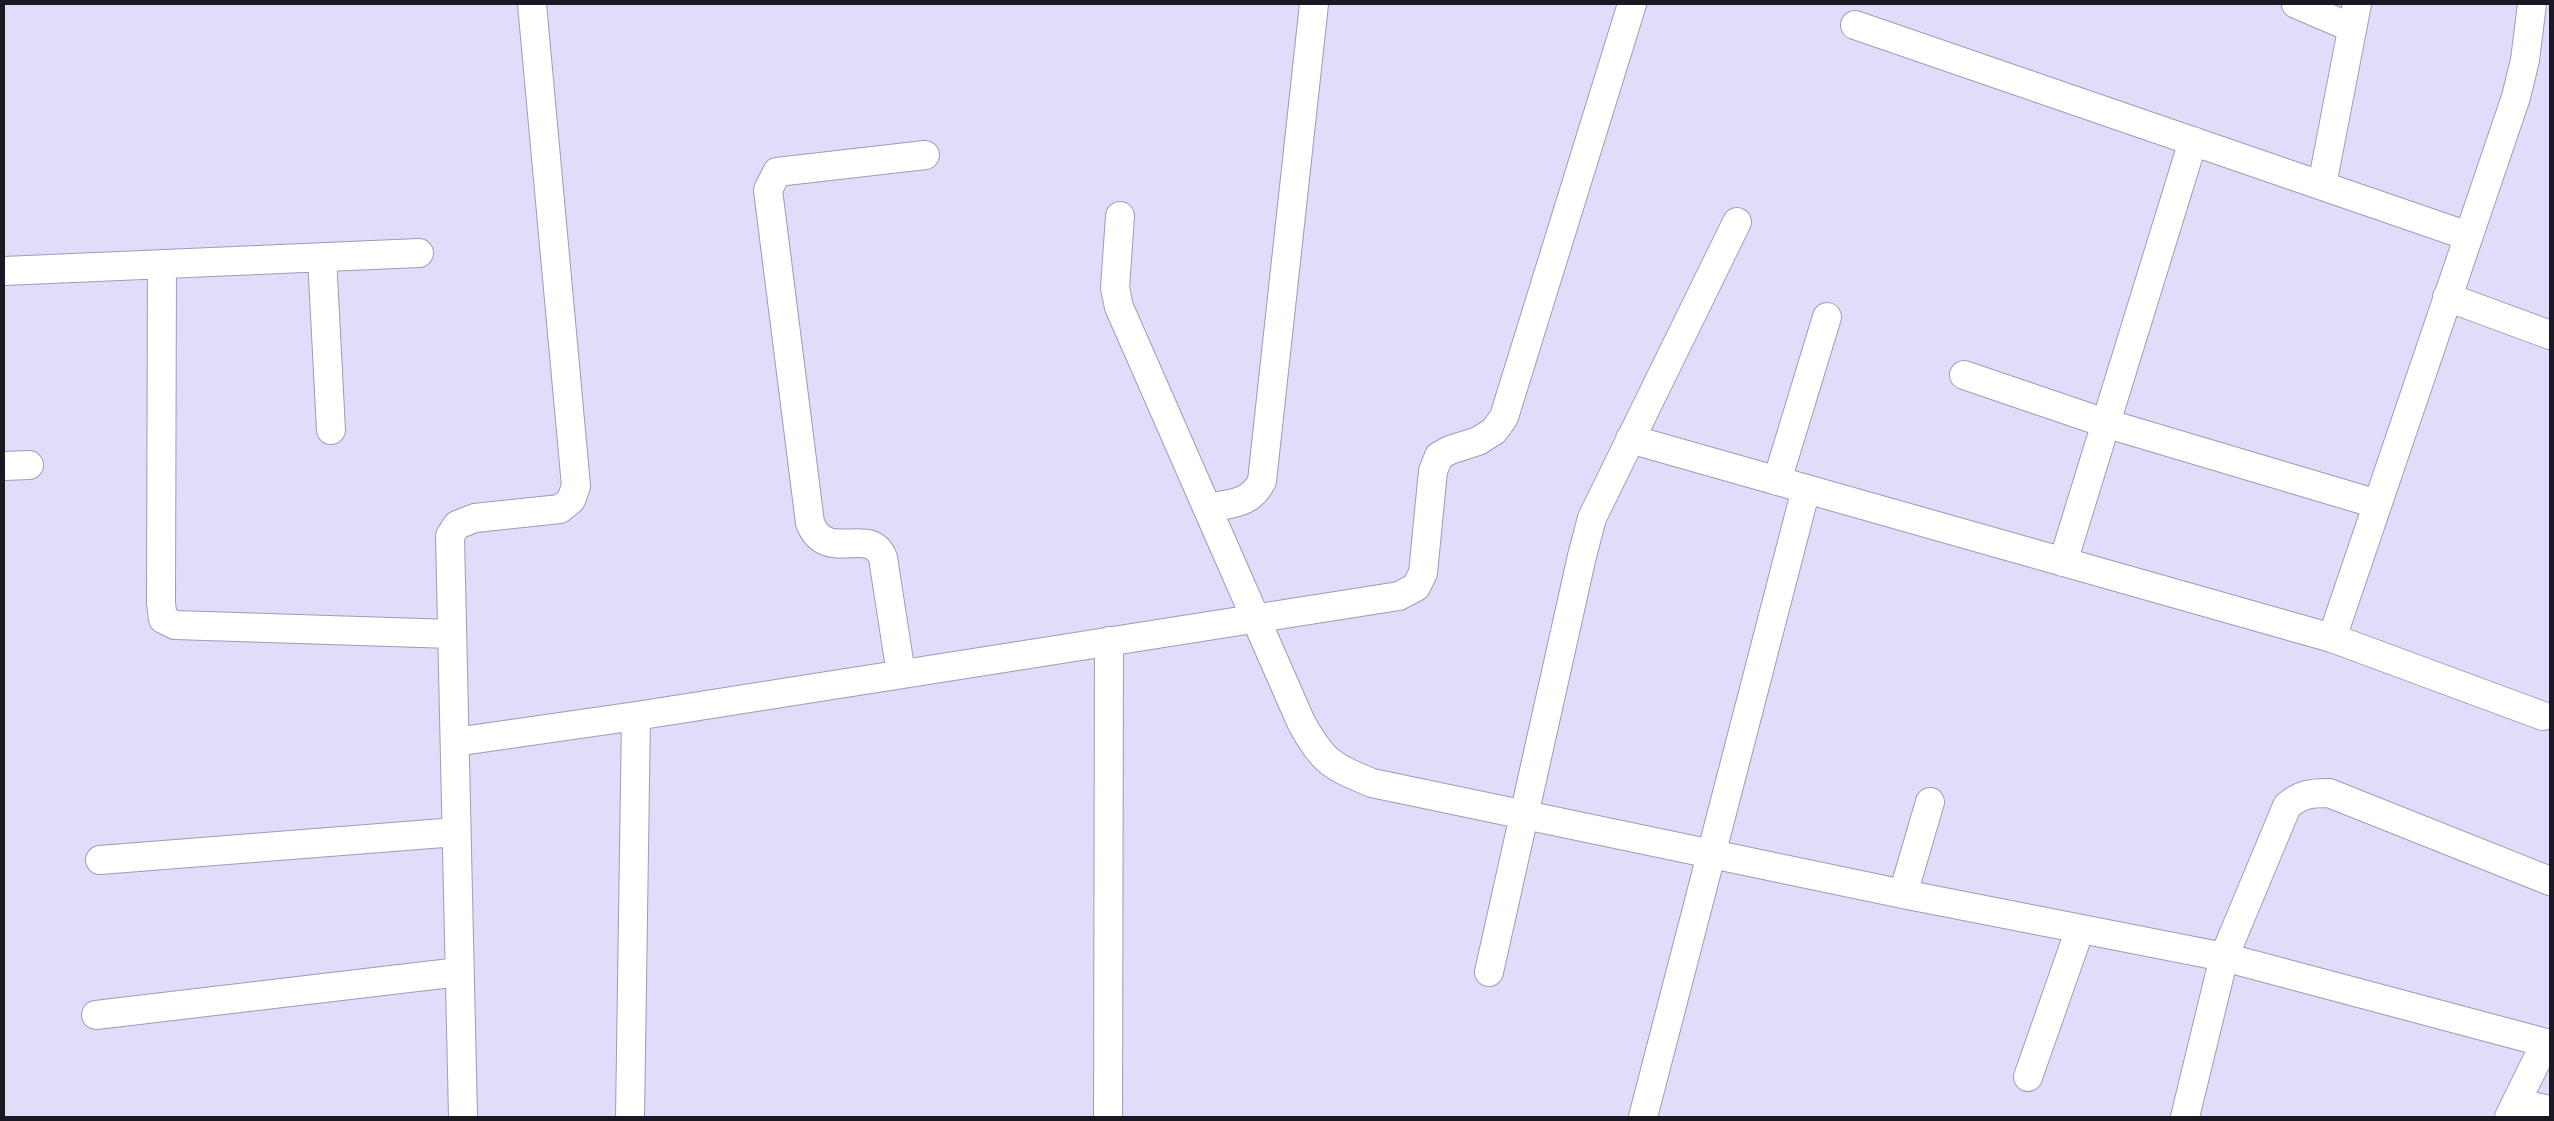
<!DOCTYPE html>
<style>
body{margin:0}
#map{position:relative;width:2554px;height:1121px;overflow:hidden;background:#dfddfa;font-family:"Titillium Web",sans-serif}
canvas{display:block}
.frame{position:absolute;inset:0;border:5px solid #1a1923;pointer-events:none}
</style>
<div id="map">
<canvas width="2554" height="1121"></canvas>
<div class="frame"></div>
</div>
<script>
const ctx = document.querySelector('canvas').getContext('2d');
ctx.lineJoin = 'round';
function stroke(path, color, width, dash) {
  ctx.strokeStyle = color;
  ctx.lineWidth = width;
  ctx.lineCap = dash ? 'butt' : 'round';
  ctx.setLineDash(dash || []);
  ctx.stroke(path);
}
const minor = new Path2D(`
 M2296 4 2352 28
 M1855 25 2468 236
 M2322 185 2357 4
 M1120 216 1115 288 1119 307 1301 722C1323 762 1331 766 1372 783L1903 894 2224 957 2550 1044
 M322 257 331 430
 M162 264 161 603 163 619 175 625 452 634
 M4 271 419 253
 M2447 297 2550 335
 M1964 375 2105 423 2377 504
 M1630 439 2332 638 2543 716
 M4 466 29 465
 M1777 481 1827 317
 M1207 508C1231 503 1250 505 1262 481L1314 4
 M2063 562 2193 141
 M2332 638 2516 97 2525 60 2532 4
 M901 674 883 558C870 524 827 565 810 523L768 190 777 172 925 155
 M455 742 636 716 1399 596 1416 587 1423 573 1433 471 1439 456 1450 450 1478 441 1494 431 1504 417 1632 4
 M100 860 456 832
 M1903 894 1930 802
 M1489 972 1582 556 1592 518 1737 222
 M96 1015 459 972
 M2028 1077 2080 929
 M2516 1103 2550 1110
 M463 1117 450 536 457 525 475 518 560 509 571 500 576 486 532 4
 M630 1117 636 716
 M1108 1117 1109 641
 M1643 1117 1806 489
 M2185 1117 2224 957 2287 806C2301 794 2311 793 2329 793L2550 881
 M2509 1117 2537 1060 2550 1044`);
stroke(minor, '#9e9bb7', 30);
stroke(minor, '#fff', 28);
</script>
